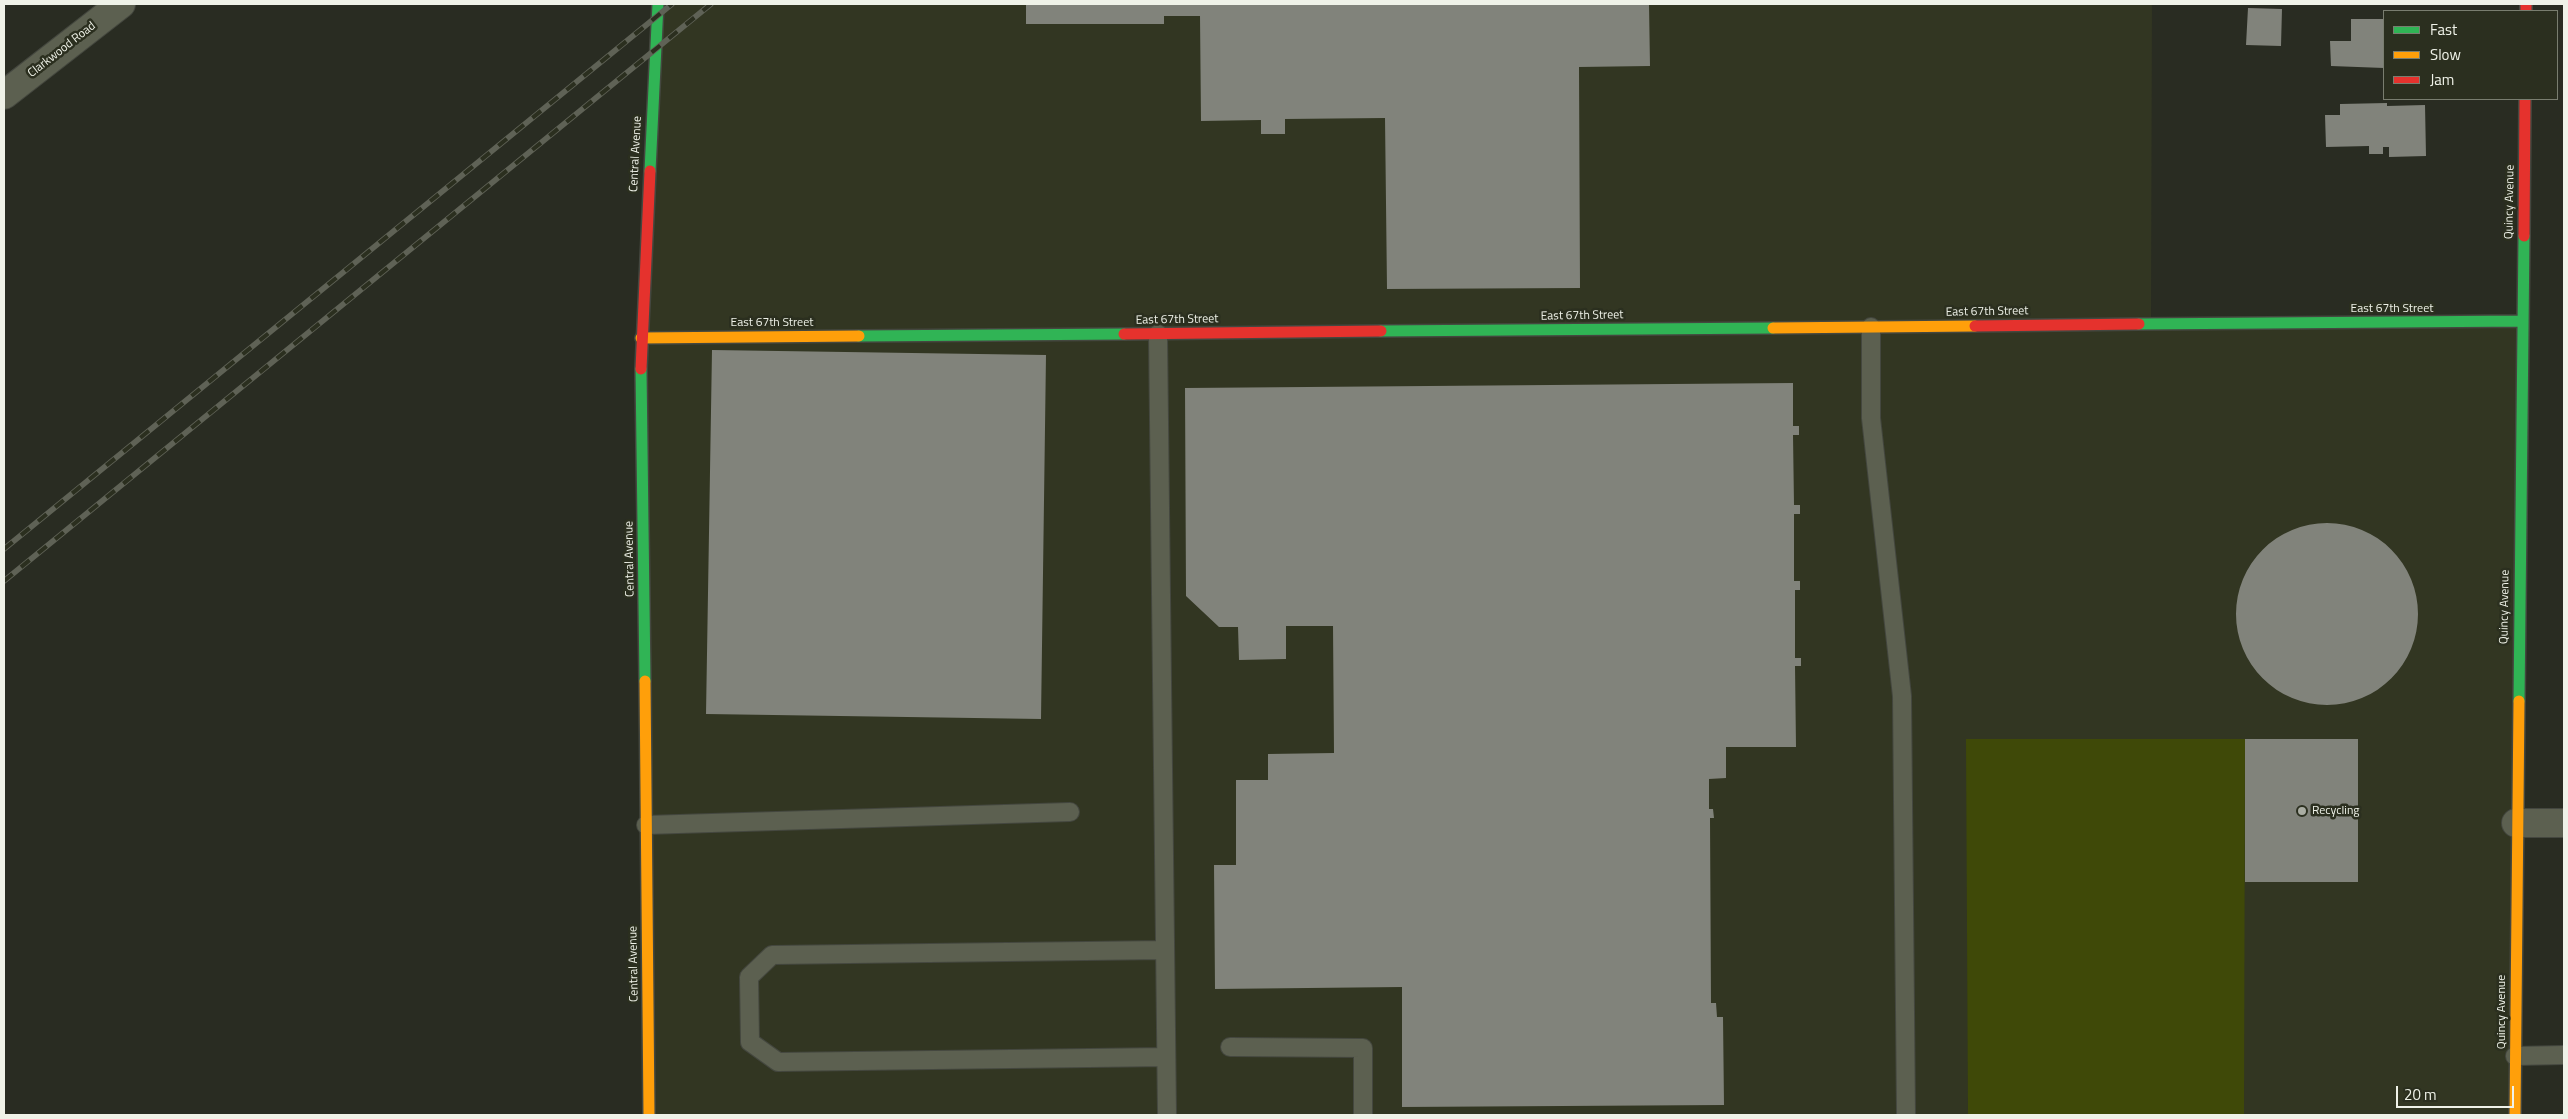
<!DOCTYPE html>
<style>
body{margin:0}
#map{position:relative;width:2568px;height:1119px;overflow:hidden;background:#292c22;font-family:"Titillium Web",sans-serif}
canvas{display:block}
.frame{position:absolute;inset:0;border:5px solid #eff2e8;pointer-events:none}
.legend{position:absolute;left:2383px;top:10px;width:175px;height:90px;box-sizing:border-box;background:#2b2f1f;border:1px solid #797d6f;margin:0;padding:6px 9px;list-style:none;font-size:15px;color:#eff2e8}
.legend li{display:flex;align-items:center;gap:10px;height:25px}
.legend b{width:25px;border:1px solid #797d6f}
.scale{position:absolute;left:2396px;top:1086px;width:118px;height:22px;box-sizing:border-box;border:2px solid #eff2e8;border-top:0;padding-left:6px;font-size:15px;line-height:18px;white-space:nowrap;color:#eff2e8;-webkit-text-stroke:4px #2b2f1f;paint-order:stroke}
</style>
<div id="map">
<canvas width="2568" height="1119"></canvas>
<div class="frame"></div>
<ul class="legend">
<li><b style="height:6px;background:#30b455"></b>Fast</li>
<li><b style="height:6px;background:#ff9f0a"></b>Slow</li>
<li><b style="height:6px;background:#e5322d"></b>Jam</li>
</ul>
<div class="scale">20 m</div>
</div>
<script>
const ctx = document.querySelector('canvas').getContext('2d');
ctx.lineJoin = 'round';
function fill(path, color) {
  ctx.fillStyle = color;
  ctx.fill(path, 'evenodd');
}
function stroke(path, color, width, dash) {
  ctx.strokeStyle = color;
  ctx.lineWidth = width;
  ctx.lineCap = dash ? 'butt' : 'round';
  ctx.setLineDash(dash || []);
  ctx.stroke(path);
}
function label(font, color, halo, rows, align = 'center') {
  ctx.font = font + ' "Titillium Web",sans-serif';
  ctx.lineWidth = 5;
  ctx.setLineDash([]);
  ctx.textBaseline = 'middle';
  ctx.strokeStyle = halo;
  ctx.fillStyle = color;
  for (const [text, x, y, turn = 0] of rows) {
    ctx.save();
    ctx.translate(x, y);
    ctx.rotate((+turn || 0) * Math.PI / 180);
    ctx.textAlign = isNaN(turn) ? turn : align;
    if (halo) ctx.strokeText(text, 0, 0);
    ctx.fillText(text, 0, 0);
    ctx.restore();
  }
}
fill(new Path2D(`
 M658 4H2152L2151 325 2523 321 2515 1115H649L641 338Z`), '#323622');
fill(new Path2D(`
 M1966 739H2245L2244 1115H1968Z`), '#3f4908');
fill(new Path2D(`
 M1026 4H1649L1650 66 1579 67 1580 288 1387 289 1385 118 1285 119V134H1261V120L1201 121 1200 16H1164V24H1026Z
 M2248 8 2282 9 2281 46 2246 45Z
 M2351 19H2384V68L2331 66 2330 41H2351Z
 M2387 103V106L2425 105 2426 156 2389 157V147H2383V154H2369V146L2326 147 2325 115H2340V104Z
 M712 350 1046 355 1041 719 706 714Z
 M1793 383V426H1799V435H1793L1794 505H1800V514H1794V581H1800V590H1795V658H1801V666H1795L1796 747H1726V778L1709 779V809H1713L1714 818H1710L1711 1003H1716L1717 1017H1723L1724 1105 1402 1107V987L1215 989 1214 865H1236V780H1268V754L1334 753 1333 626H1286V659L1239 660 1238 627H1219L1186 596 1185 388Z
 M2236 614a91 91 0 1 1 182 0a91 91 0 1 1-182 0Z
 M2245 739H2358V882H2245Z`), '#81837b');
const lane = new Path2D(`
 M1871 327V418L1902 696 1906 1115
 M1158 334 1167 1115
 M646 825 1070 812
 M1164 950 772 955 749 977 750 1042 778 1062 1166 1057
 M1230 1047 1363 1048V1115
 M2515 1056 2564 1055`);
const street = new Path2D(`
 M4 95 121 4
 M2516 823H2564`);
const fast = new Path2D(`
 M650 171 658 4
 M2139 324 2523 321
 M1381 331 1773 328
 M859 336 1124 334
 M641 369 645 681
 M2519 701 2524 236`);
const slow = new Path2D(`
 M1773 328 1975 326
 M641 338 859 336
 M645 681 649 1115
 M2515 1115 2519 701`);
const jam = new Path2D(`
 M2526 4V11
 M2524 236 2525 99
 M1975 326 2139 324
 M1124 334 1381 331
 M641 369 650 171`);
stroke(lane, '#44473f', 20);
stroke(street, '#44473f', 30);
stroke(fast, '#44473f', 14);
stroke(slow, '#44473f', 14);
stroke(jam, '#44473f', 14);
stroke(lane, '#5c6050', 18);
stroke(street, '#5c6050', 28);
stroke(fast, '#30b455', 11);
stroke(slow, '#ff9f0a', 11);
stroke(jam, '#e5322d', 11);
const rail = new Path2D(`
 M4 549 672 4
 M4 581 711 4`);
stroke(rail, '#5f6256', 5.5);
stroke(rail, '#2b2f1f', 4, [11]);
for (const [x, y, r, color] of [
 [2302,811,5,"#aaada3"]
]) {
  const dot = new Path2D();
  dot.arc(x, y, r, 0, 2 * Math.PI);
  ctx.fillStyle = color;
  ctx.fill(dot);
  stroke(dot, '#2b2f1f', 2);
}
label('12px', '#eff2e8', '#2b2f1f', [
 ["Clarkwood Road",62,50,-38],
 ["Central Avenue",636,154,-87],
 ["Quincy Avenue",2510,202,-89],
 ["East 67th Street",2392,309],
 ["East 67th Street",1987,312,-1],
 ["East 67th Street",1582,316,-1],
 ["East 67th Street",1177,320,-1],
 ["East 67th Street",772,323],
 ["Central Avenue",630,559,-91],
 ["Quincy Avenue",2505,607,-89],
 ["Central Avenue",634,964,-91],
 ["Quincy Avenue",2502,1012,-90]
]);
label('12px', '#eff2e8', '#2b2f1f', [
 ["Recycling",2312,811]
], 'left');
</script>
